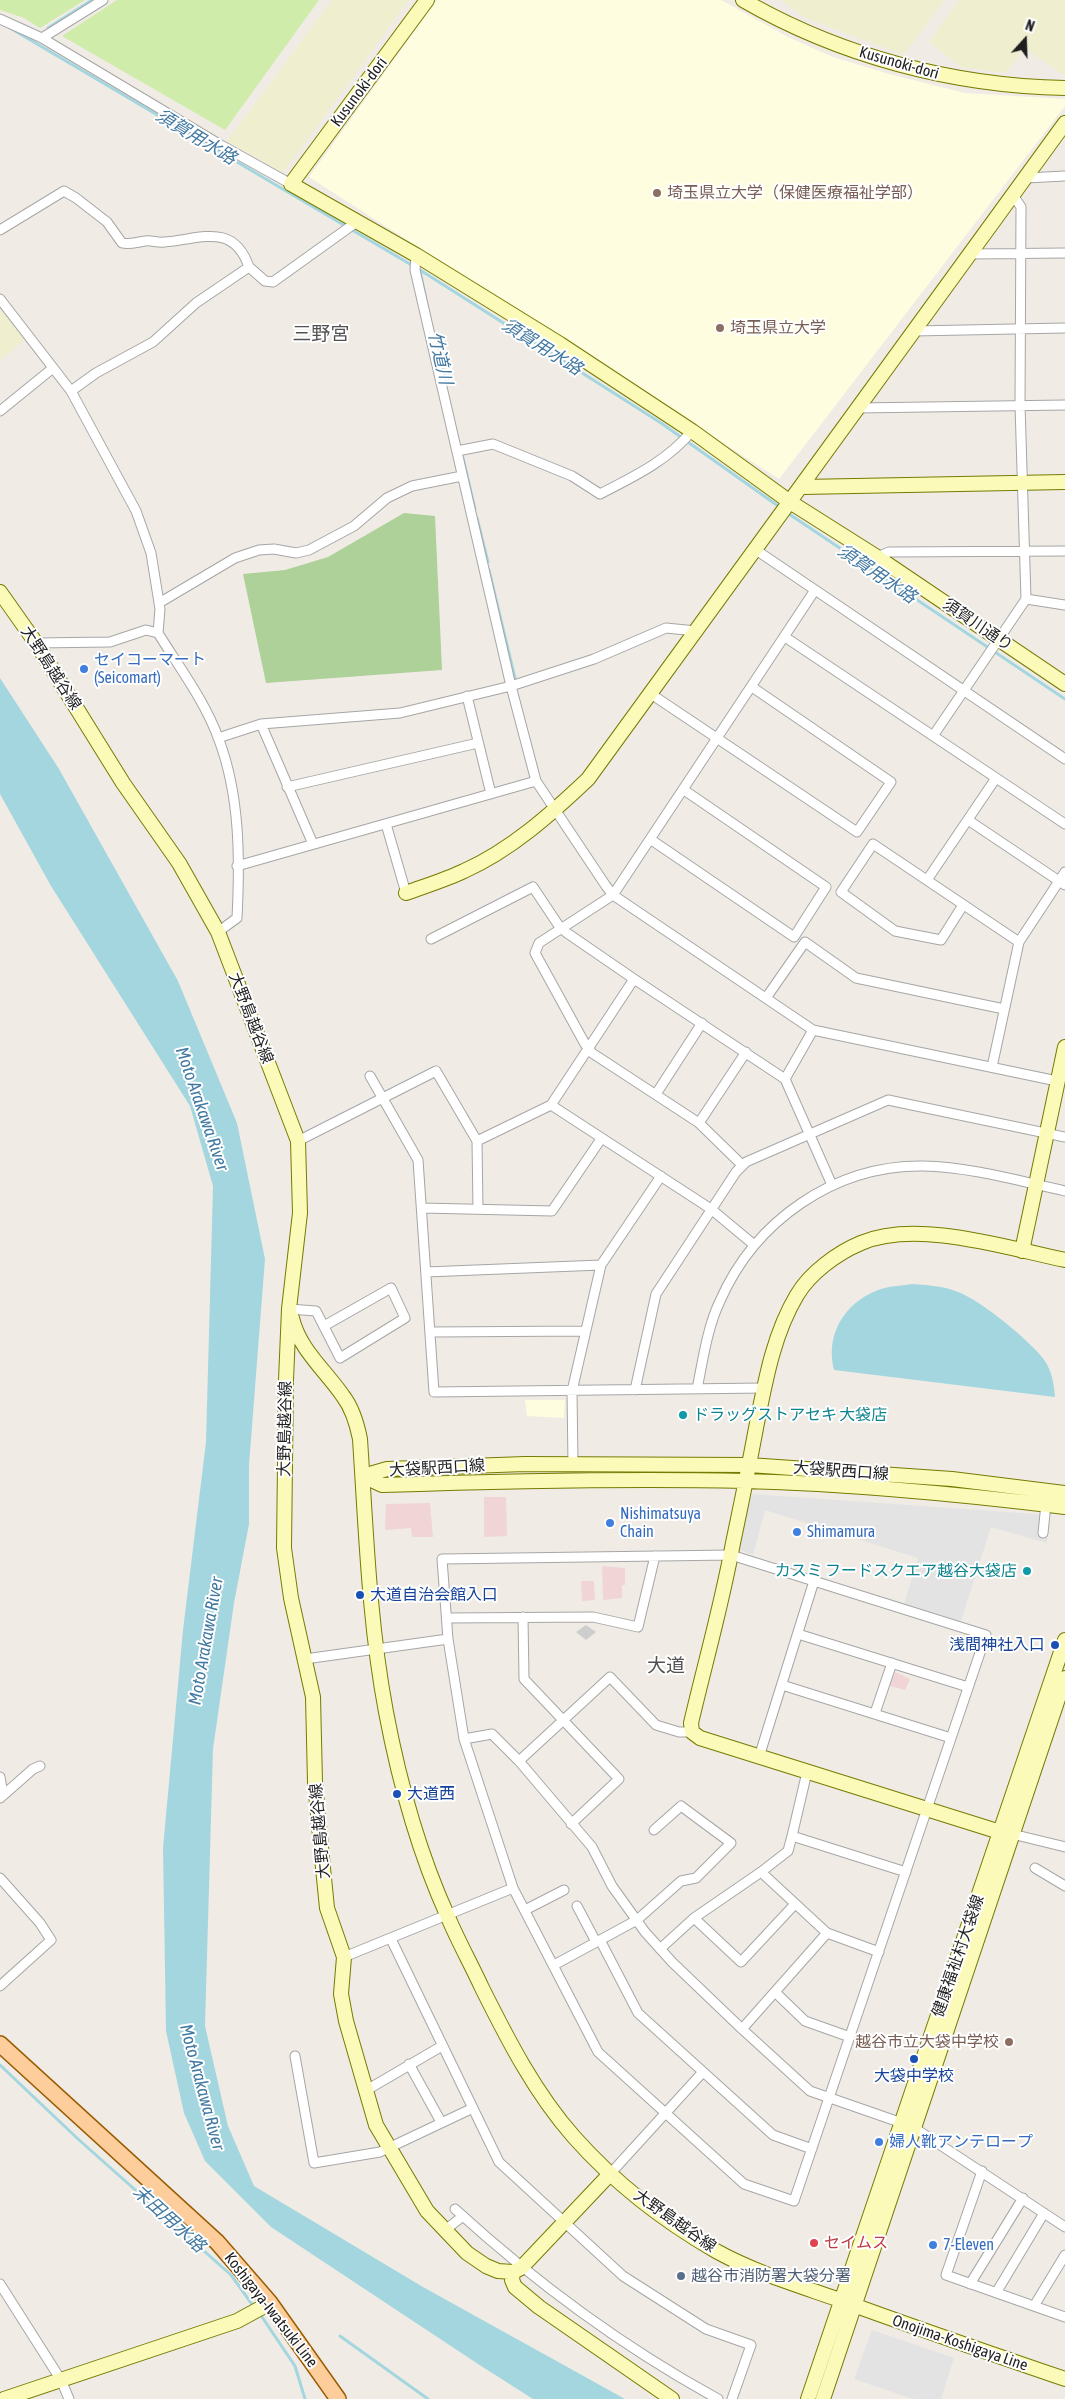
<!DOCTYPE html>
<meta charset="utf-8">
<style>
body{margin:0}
#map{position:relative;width:1065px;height:2399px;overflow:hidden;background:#f0ece5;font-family:"Asap Condensed",sans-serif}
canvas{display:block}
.north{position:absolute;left:1000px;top:15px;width:50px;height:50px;-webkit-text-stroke:4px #fff;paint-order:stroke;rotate:20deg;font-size:14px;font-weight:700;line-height:20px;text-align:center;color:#1f1f1f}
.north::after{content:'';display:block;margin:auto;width:18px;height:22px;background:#1f1f1f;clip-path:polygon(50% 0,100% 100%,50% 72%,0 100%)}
</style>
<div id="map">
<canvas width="1065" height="2399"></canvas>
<div class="north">N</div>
</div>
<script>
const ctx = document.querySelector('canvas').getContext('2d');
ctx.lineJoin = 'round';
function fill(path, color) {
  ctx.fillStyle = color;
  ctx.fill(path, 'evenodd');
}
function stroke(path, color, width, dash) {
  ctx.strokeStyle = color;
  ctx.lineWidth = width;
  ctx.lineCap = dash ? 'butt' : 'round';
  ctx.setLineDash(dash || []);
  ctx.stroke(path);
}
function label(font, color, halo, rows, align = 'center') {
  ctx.font = font + ' "Asap Condensed","Noto Sans JP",sans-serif';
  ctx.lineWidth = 4;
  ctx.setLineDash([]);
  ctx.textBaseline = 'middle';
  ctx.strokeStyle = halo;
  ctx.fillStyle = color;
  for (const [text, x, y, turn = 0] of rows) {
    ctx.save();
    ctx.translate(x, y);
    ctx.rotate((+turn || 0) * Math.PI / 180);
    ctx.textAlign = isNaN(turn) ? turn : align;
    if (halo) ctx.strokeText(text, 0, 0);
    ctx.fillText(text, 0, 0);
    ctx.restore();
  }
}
fill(new Path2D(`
 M484 1497H506L507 1536 484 1537Z
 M430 1503 433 1537H412L411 1528 385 1530 386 1504Z
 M602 1566 625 1568V1585H622V1598L603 1600Z
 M581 1581H594L595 1600 582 1601Z
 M895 1672 910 1679 905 1690 890 1686Z`), '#f1d4d5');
fill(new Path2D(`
 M437 0H721L788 37 833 57 889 74 965 93 1065 99V106L779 479 309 177Z
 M525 1400H565L564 1418 527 1416Z`), '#fffddf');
fill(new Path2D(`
 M586 1625 596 1632 586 1640 576 1632Z`), '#cdcdcd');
fill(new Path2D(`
 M332 0H409L283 173 227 141Z
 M781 0H944L904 55 805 18Z
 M959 0H1065V76L1024 48 1006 73 961 67 929 42Z
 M0 306 25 340 0 360Z`), '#efefd0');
fill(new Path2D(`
 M0 0H85L40 28 24 18 0 10Z
 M117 0H319L225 130 62 36Z`), '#cfecaa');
fill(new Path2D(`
 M404 513 435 516 442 670 266 683 243 574 285 570 328 557Z`), '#add199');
fill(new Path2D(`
 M752 1494 1050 1515 1047 1543 991 1527 961 1621 904 1604 918 1558 765 1510 753 1555 737 1549Z
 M872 2330 954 2358 941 2399H913L854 2379Z`), '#e3e3e3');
fill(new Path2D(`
 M0 678 59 769 178 981 237 1123 265 1259 249 1465V1524L234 1603 213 1749 205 2026 228 2126 254 2186 423 2287 625 2399H533L478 2364 271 2227 205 2161 184 2113 166 2031 163 1848 183 1630 206 1442 213 1186 190 1106 51 886 0 794Z
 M912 1284C928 1285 943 1286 958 1292 980 1300 1031 1341 1045 1361 1052 1372 1054 1384 1055 1397L834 1370C825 1335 844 1303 878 1290 888 1286 901 1286 912 1284Z`), '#a4d6df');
stroke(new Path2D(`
 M10 28 420 270 661 423 781 508
 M48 28 92 0
 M420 271 428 309
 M463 458 475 509
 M786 512 1065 699
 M477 518 488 562
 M489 570 515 678
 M0 2065 78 2139 231 2275 254 2307
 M260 2314 295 2366 305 2399
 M340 2336 428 2399`), '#a4d6df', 3);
const street = new Path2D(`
 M0 19 42 38 219 144 291 184
 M42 38 103 0
 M1026 178 1065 176
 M0 230 64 191 76 198 107 222 122 243C130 245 137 242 145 241 151 240 158 243 164 242 199 240 233 221 249 267
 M970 254 1065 253
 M416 255 415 270 511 686 536 781 606 886 613 895 813 1030 1057 1081
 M0 299 71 391 136 511 151 553 160 609 158 633
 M914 331 1065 328
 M71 391 96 373 153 342 196 303 249 267 265 281 273 282 358 221
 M858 408 1065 405
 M0 411 53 368
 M457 451 493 444 572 476 600 494C635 476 667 461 692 431
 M756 550 1065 759
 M877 557 889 552 1065 551
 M1026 599 1065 605
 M159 603 235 558 259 550 274 549 296 553 309 550 354 526 387 498 412 486 462 476
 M785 637 1065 824
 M36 643 110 642 146 630 158 633C179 667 205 701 219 740 240 796 240 859 237 918L218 932
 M651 694 857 832 891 782 752 687
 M467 696 491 794
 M261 724 313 844
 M933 736 1026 599 1020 405 1021 207 1013 195
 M218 738 261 724 400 713 511 686 594 659 666 628 696 631
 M287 787 478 743
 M968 820 1065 885
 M386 824 406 893
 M650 839 794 937 826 887 684 790
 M237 866 536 781
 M927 880 996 778
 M963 905 941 940 895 931 841 892 873 844 1019 942
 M431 939 533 887 559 926 567 933 634 979
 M766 998 805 942 856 978 1004 1009
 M992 1067 1019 942 1065 872
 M370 1076 418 1160 434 1392 764 1388
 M785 1079 813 1030
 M656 1094 702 1023
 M699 1123 746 1052
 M298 1141 436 1071 477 1141 478 1209
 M477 1141 551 1105
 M742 1165 699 1123 592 1053 585 1044 535 953 539 943 613 895 815 590
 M422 1208 552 1211 601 1139
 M753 1244 711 1209 551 1105 634 979 785 1079 832 1185
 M426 1272 601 1265
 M289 1309 316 1311 340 1358 405 1318 391 1288 324 1326
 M431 1332 585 1331
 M697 1389C703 1360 707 1328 720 1301 755 1221 834 1165 923 1166 971 1167 1019 1181 1065 1191
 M635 1390 656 1294 736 1172 746 1162 888 1100 1065 1137
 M573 1464 572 1391 601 1265 661 1176
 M1043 1533 1046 1504
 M731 1555 986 1635 794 2201 744 2184 598 2052 513 1888 464 1739 448 1639 442 1559Z
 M523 1617 524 1679 619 1779 571 1824
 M447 1618 593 1617 638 1627 655 1556
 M798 1634 968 1687
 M305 1659 448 1639
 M782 1685 951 1738
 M875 1713 892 1663
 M464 1739 492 1734 519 1761 592 1847 612 1886 645 1932 672 1962 742 2029 810 2091 902 2123
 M759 1757 814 1581
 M519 1761 610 1677 656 1725 679 1732H692
 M807 1772 792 1836 906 1872
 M0 1777 3 1795
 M0 1798 33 1769 40 1766
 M1008 1833 1065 1847
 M1035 1868 1065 1886
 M761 1872 827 1933 879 1952
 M0 1878 40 1923 51 1940 0 1986
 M577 1906 596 1942
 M525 1910 564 1890
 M694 1918 741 1962 795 1904
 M391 1939 499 2162 623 2276 706 2329 751 2345 732 2399
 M600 1940 638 2013 773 2135 812 2149
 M660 1949 694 1918 761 1872 788 1851 792 1836
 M344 1957 513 1888
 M554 1965 637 1920 681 1881 696 1878 731 1843 681 1806 654 1830
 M775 1992 805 2021 850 2037
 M742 2029 827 1933
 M295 2056 314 2163 380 2152 473 2108
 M409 2064 441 2122
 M365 2091 442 2046
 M913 2127 1065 2227
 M982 2171 946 2275 1065 2317
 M610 2174 702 2073
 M455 2209C535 2282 623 2347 718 2399
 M444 2231 463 2216
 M0 2284 61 2380 69 2399
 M970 2284 1023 2198
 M996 2293 1044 2213
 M1034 2306 1065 2255`);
const secondary = new Path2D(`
 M427 0 291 184 416 255 560 344 692 431 790 502 877 557 1065 684
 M743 0C840 56 953 86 1065 88
 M802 487 1065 482
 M0 592 36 643 123 783 179 863 218 932 298 1141 300 1213 289 1309 286 1380 284 1548 291 1598 313 1697 315 1782 322 1858 327 1908 344 1957 341 1994 346 2021 376 2125 427 2211 467 2253 486 2266 498 2271 513 2272 521 2268 610 2174
 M406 893C425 886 445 880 464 871 511 850 551 814 588 779L1065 123
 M1022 1251 1065 1047
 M292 1318C299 1349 326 1371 343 1396 353 1409 357 1424 360 1439 366 1530 369 1622 386 1712 399 1781 419 1853 448 1917 458 1941 471 1964 482 1988 508 2040 535 2093 574 2137 614 2182 664 2221 716 2251 754 2272 797 2285 837 2299 913 2327 989 2353 1065 2379
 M363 1476 382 1485C503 1481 624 1478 745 1481 851 1484 959 1494 1065 1507
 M363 1476 387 1469 525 1464 749 1465 952 1479 1065 1493
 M1000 1832 700 1738 692 1732 691 1723C705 1663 722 1604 733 1543 741 1505 749 1466 756 1428 765 1383 773 1335 797 1295 810 1273 837 1253 861 1243 917 1219 1007 1248 1065 1260
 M513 2272 512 2280 515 2287 539 2307 672 2399
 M4 2399 237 2321 270 2303
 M808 2399 1065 1640
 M823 2399 1065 1678`);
const primary = new Path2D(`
 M0 2044 217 2242 270 2303 338 2399`);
stroke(street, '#a6a6a6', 11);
stroke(secondary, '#767b02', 16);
stroke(primary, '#9a5c00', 18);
stroke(street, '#fff', 9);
stroke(secondary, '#fbfab8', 14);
stroke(primary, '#fecd9c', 15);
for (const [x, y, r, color] of [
 [657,193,5,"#8d6e63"],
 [720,328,5,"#8d6e63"],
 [84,669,5,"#3f7fe0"],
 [683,1415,5,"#0f9aa8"],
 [610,1523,5,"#3f7fe0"],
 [797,1532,5,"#3f7fe0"],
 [1027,1571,5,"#0f9aa8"],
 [360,1595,5,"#1a4fb4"],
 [1055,1645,5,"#1a4fb4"],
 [397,1794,5,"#1a4fb4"],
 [1009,2042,5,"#8d6e63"],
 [914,2059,5,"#1a4fb4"],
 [879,2142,5,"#3f7fe0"],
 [814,2243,5,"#e0444e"],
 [933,2245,5,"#3f7fe0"],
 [681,2276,5,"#5c6f8a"]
]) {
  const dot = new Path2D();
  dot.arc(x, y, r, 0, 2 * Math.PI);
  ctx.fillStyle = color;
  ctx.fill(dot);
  stroke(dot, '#fff', 2);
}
label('16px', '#1f1f1f', '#fff', [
 ["Kusunoki-dori",899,63,16],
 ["Kusunoki-dori",359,92,-53],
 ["須賀川通り",978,625,34],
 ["大野島越谷線",51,668,57],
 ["大野島越谷線",251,1018,69],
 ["大野島越谷線",285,1429,-89],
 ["大袋駅西口線",437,1468,-3],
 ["大袋駅西口線",841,1471,4],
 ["大野島越谷線",320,1831,-95],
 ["健康福祉村大袋線",958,1956,-71],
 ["大野島越谷線",675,2221,35],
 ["Koshigaya-Iwatsuki Line",271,2310,52],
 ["Onojima-Koshigaya Line",960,2343,19]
]);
label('16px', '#785e54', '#fff', [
 ["埼玉県立大学（保健医療福祉学部）",667,193],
 ["埼玉県立大学",730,328],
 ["越谷市立大袋中学校",999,2042,"right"]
], 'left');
label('16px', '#366cbe', '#fff', [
 ["セイコーマート",94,660],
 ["(Seicomart)",94,678],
 ["Nishimatsuya",620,1514],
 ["Chain",620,1532],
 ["Shimamura",807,1532],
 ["婦人靴アンテロープ",889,2142],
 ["7-Eleven",943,2245]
], 'left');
label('16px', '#0d838f', '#fff', [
 ["ドラッグストアセキ 大袋店",693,1415],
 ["カスミ フードスクエア越谷大袋店",1017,1571,"right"]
], 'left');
label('16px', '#164399', '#fff', [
 ["大道自治会館入口",370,1595],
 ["浅間神社入口",1045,1645,"right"],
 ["大道西",407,1794],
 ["大袋中学校",914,2076,"center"]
], 'left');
label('16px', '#be3a42', '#fff', [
 ["セイムス",824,2243]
], 'left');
label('16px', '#4e5e75', '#fff', [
 ["越谷市消防署大袋分署",691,2276]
], 'left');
label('italic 18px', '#4279a2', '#fff', [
 ["須賀用水路",196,137,31],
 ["須賀用水路",542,347,32],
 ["竹道川",440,358,77],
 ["須賀用水路",877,574,34],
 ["Moto Arakawa River",202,1109,71],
 ["Moto Arakawa River",206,1641,-80],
 ["Moto Arakawa River",202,2087,75],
 ["末田用水路",169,2219,42]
]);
label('19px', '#525252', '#fff', [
 ["三野宮",321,334],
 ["大道",666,1666]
]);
</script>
